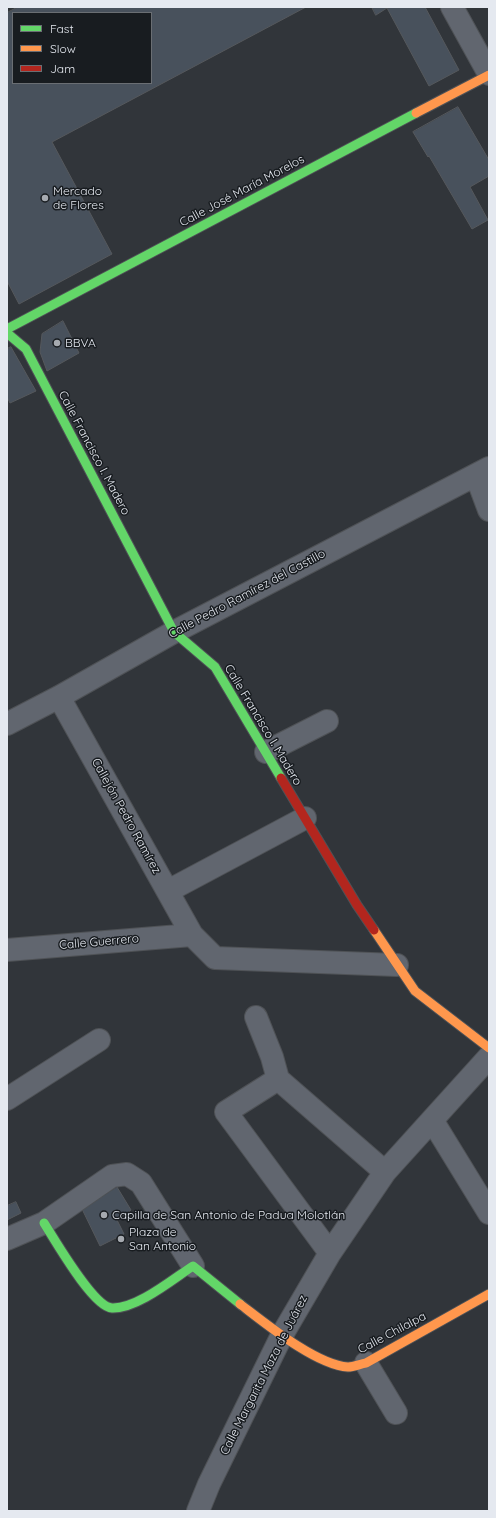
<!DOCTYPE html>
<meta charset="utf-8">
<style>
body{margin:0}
#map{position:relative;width:496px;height:1518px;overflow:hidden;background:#31353a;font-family:Quicksand,sans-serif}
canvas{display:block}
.frame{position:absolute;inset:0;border:8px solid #e5e9f0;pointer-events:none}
.legend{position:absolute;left:12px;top:12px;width:140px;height:72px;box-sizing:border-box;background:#181c20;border:1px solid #6a6e73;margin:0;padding:5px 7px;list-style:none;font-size:12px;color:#e5e9f0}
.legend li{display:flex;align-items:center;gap:8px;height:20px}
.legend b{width:20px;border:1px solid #6a6e73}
</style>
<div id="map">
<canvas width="496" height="1518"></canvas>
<div class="frame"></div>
<ul class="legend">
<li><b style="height:5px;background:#63d668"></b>Fast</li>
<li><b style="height:5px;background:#ff974d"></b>Slow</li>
<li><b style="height:5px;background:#b3261e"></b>Jam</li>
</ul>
</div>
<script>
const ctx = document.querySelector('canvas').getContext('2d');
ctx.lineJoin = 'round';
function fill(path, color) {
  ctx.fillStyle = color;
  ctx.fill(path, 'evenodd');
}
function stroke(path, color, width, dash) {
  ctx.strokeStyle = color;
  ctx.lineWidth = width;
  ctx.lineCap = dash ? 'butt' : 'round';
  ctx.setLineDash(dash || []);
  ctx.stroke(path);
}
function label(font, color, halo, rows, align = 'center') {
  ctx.font = font + ' Quicksand,sans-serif';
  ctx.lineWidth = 3;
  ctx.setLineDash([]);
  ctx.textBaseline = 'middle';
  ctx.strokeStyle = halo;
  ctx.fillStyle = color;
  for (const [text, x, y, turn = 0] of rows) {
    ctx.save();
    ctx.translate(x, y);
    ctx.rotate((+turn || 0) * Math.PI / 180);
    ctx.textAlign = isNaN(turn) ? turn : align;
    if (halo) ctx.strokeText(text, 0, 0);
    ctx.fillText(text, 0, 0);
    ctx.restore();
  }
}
const building = new Path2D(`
 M18 7H306L52 142 112 254 19 304 7 281V13ZM13 13H151V83H13Z
 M372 7H425L459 70 429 86 387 8 376 15Z
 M458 107 489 160V176L470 187 488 220 472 229 429 156 428 157 413 132Z
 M63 321 79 353 47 371 40 352 42 334Z
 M11 347 36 391 10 403 7 397V349Z
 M117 1187 131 1210 117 1220 124 1234 100 1246 82 1209Z
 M16 1202 21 1213 7 1220V1206Z`);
fill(building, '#48515c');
stroke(building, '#55585c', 1);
const street = new Path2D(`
 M452 7 489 74
 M476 475 489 510
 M59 697 192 935 215 958 397 965
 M7 724 59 697 174 632 489 468
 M266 752 327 721
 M168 891 305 818
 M7 950 192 935
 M256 1017 272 1057 278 1079
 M278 1079 226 1112 330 1253
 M278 1079 385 1172
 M7 1099 99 1040
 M432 1120 489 1213
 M7 1239 44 1223 112 1176 127 1174 141 1183 193 1266
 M366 1363 396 1413
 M198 1511 209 1484 282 1335 330 1253 385 1172 489 1057`);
const fast = new Path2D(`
 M7 329 416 113
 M7 333 26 349 174 632 215 667 281 778
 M44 1223C55 1240 93 1307 112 1308 137 1309 173 1279 193 1266L240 1304`);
const slow = new Path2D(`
 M416 113 489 75
 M374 930 415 991 489 1048
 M240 1304C265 1323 316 1365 348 1367 354 1367 360 1364 366 1363L489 1294`);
const jam = new Path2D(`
 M281 778 357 905 374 930`);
stroke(street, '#4f5256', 24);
stroke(fast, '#4f5256', 11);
stroke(slow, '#4f5256', 11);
stroke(jam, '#4f5256', 11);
stroke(street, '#61666f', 22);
stroke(fast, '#63d668', 9);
stroke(slow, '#ff974d', 9);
stroke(jam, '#b3261e', 9);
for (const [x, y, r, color] of [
 [45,198,4,"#a6aab0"],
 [57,343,4,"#a6aab0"],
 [104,1215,4,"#a6aab0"],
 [121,1239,4,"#a6aab0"]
]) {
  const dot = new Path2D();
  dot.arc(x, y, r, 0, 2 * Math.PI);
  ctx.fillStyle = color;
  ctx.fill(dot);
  stroke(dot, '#181c20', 1.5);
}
label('12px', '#e5e9f0', '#181c20', [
 ["Mercado",53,191],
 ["de Flores",53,205],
 ["BBVA",65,343],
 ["Capilla de San Antonio de Padua Molotlán",112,1215],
 ["Plaza de",129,1232],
 ["San Antonio",129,1246]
], 'left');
label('12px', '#e5e9f0', '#181c20', [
 ["Calle José María Morelos",242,191,-28],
 ["Calle Francisco I. Madero",94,453,62],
 ["Calle Pedro Ramírez del Castillo",247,594,-28],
 ["Calle Francisco I. Madero",263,725,59],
 ["Callejón Pedro Ramírez",126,816,61],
 ["Calle Guerrero",99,942,-5],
 ["Calle Chilalpa",392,1333,-28],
 ["Calle Margarita Maza de Juárez",264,1375,-63]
]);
</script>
